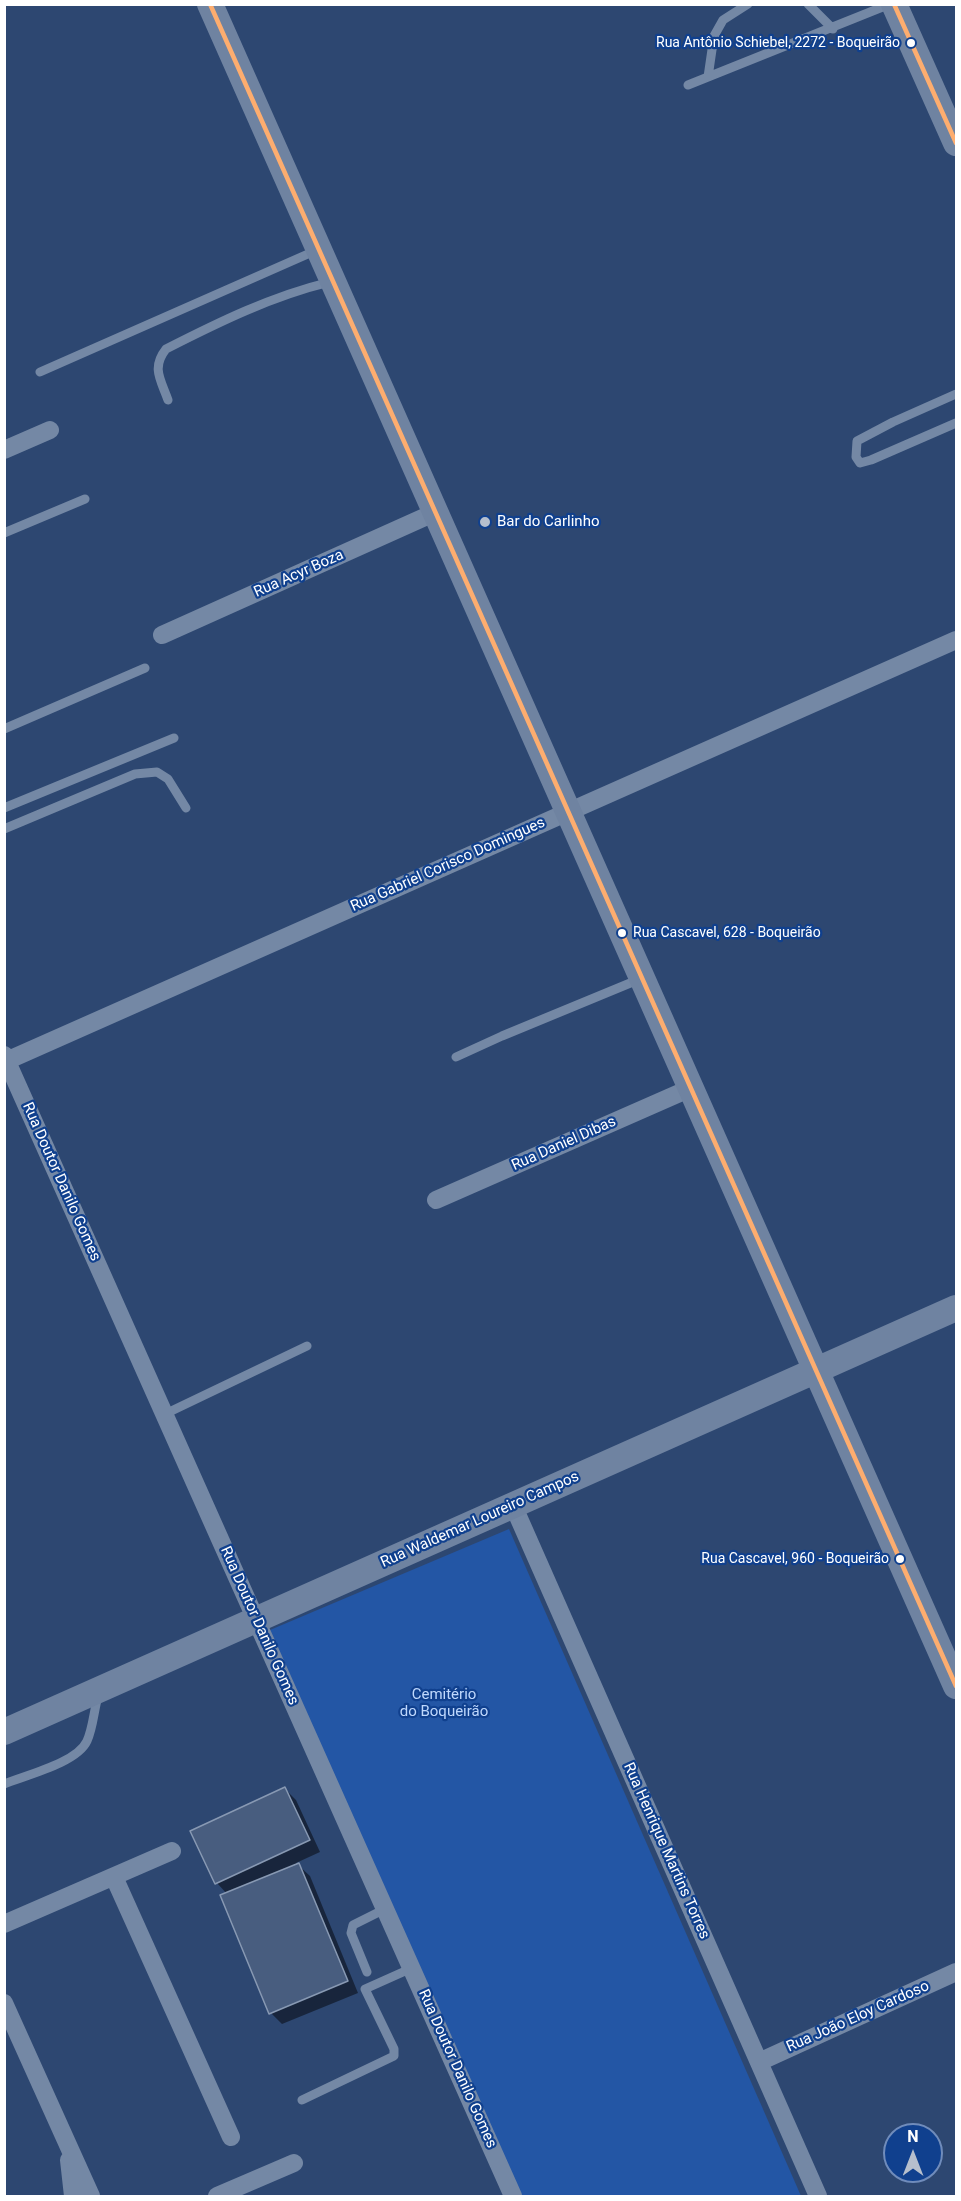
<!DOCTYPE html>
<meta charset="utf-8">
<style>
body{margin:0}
#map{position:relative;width:961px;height:2201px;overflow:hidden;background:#2d4771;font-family:Roboto,sans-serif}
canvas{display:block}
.frame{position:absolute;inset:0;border:6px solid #fff;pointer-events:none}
.north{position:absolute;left:883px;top:2123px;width:60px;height:60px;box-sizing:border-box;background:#10408e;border:2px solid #708cbb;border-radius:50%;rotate:0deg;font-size:16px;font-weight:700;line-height:24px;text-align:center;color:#fff}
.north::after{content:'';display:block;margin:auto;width:21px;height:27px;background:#b6bfcd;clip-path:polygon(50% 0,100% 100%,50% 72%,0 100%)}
</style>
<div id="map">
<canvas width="961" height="2201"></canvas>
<div class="frame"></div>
<div class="north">N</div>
</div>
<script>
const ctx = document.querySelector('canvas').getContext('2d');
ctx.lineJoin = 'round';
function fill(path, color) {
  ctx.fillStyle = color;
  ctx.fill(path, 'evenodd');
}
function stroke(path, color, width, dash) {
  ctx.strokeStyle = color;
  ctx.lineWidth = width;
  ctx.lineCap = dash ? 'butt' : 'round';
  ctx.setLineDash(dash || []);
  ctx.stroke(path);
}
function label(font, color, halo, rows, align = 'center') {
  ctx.font = font + ' Roboto,sans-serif';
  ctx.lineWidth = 4.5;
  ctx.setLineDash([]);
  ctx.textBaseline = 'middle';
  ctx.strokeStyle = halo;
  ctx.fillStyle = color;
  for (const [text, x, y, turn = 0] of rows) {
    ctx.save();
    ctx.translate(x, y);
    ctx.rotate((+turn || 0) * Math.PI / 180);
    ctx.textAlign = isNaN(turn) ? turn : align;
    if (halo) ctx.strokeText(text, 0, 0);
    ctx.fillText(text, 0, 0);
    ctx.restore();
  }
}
fill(new Path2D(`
 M509 1529 801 2196H520L270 1630Z`), '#2356a5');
fill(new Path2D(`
 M284 1788 296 1800 320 1852 296 1863 310 1876 358 1993 282 2024 271 2013 227 1894 217 1883 192 1832Z`), '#0007');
const building = new Path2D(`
 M285 1787 310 1840 215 1884 190 1831Z
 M299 1863 348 1981 269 2014 220 1895Z`);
fill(building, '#485d7f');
stroke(building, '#8899b3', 1.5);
stroke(new Path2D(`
 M808 4 833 29
 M708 77 714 36 723 20 748 4
 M688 85 890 4
 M40 372 317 250
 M956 394 893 422 857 441 856 457 860 463 871 460 956 423
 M168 400C161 380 151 368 166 349 219 322 272 296 330 282
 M4 533 85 499
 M4 729 145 668
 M4 808 174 738
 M4 829 135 774 157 772 168 779 186 808
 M456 1057 502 1036 640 979
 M165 1414 307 1346
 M4 1784C26 1775 77 1763 87 1741 93 1728 94 1710 98 1696
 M367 1972 351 1933 353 1925 385 1909
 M302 2100 394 2056V2049L365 1989 412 1968`), '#7488a5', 9);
stroke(new Path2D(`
 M4 450 50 430
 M162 635 436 512
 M4 1055 513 2196
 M4 1062 956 640
 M436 1200 691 1088
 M513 1505 818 2196
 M114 1877 231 2137
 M4 1924 172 1851
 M4 2003 91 2196
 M759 2062 956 1972
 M69 2160 73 2196
 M217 2196 294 2163`), '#7488a5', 18);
stroke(new Path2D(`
 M210 4 956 1686
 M894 4 956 143
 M4 1732 956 1308`), '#6f83a1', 26);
stroke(new Path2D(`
 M210 4 956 1686
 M894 4 956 143`), '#fdad6f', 4.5);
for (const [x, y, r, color] of [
 [911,43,5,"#fff"],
 [485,522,6,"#b6bfcd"],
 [622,933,5,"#fff"],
 [900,1559,5,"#fff"]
]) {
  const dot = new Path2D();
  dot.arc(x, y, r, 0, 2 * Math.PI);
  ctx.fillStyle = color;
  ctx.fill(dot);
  stroke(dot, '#10408e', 2);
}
label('14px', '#fff', '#10408e', [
 ["Rua Antônio Schiebel, 2272 - Boqueirão",900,43],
 ["Rua Cascavel, 628 - Boqueirão",633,933,"left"],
 ["Rua Cascavel, 960 - Boqueirão",889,1559]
], 'right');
label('15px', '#fff', '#10408e', [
 ["Bar do Carlinho",497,522]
], 'left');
label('15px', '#fff', '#10408e', [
 ["Rua Acyr Boza",299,574,-24],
 ["Rua Gabriel Corisco Domingues",448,865,-24],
 ["Rua Daniel Dibas",564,1144,-24],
 ["Rua Doutor Danilo Gomes",61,1182,66],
 ["Rua Waldemar Loureiro Campos",480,1520,-24],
 ["Rua Doutor Danilo Gomes",259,1626,66],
 ["Rua Henrique Martins Torres",666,1851,66],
 ["Rua João Eloy Cardoso",858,2017,-24],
 ["Rua Doutor Danilo Gomes",457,2069,66]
]);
label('15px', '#bfd8fd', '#10408e', [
 ["Cemitério",444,1695],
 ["do Boqueirão",444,1712]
]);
</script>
